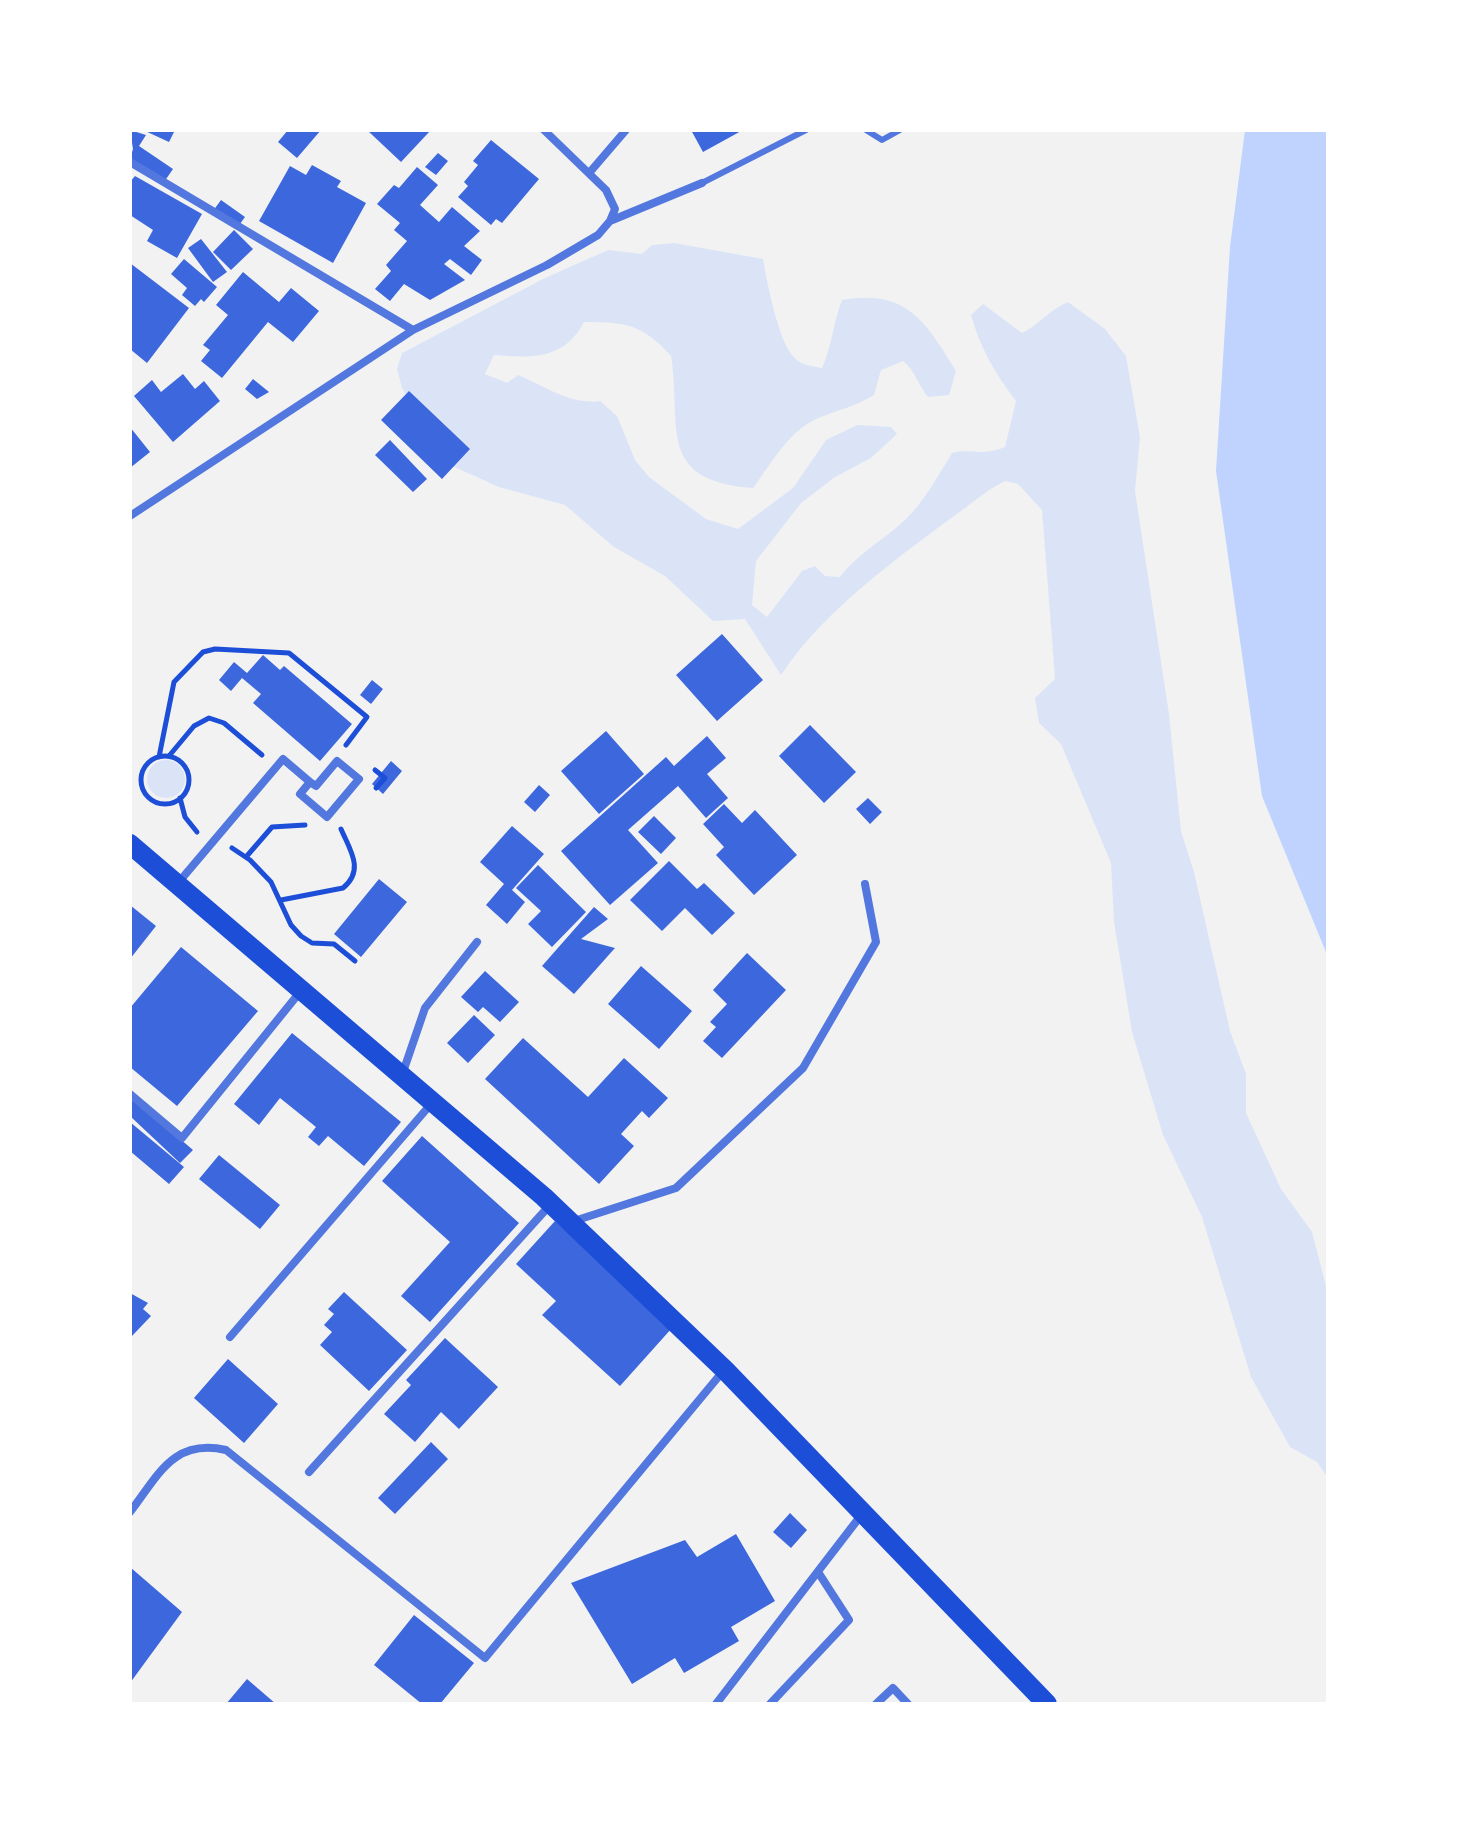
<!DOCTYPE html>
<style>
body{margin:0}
#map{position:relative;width:1458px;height:1834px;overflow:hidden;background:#f2f2f2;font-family:Rubik,sans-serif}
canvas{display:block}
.frame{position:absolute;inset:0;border:132px solid #fff;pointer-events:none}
</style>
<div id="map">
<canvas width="1458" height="1834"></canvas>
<div class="frame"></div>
</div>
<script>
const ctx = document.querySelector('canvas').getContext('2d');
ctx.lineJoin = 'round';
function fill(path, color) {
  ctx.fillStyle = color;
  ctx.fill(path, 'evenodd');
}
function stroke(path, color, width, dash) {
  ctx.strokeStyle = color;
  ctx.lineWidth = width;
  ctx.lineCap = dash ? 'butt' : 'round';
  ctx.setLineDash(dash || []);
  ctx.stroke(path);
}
fill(new Path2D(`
 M674 243 763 259C767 282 778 340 793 356 800 365 811 366 822 368 832 346 833 323 842 300 907 289 925 321 956 371L949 395 928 397C918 385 915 370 903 361L881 370 874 395C855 407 837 410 816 419 788 432 771 464 753 488 655 481 682 426 671 356 642 324 626 322 584 322 564 360 533 358 494 355L485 374 507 383 518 375C545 386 570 405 600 401L617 416 635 460 649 477 706 519 738 529 793 488 826 440 857 425 891 427 897 434 871 458 835 477 801 503 756 561 752 605 767 617 802 571 815 566 825 576 840 577C858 553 884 540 906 519 925 500 938 476 952 453 976 448 978 457 1005 447L1016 401C996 375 980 348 971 315L983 304 1022 333C1040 324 1049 310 1068 302L1105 329 1126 356 1140 437 1135 491 1169 714 1181 831 1194 872 1230 1031 1246 1074V1113L1281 1189 1312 1232 1328 1294V1478L1317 1462 1290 1447 1251 1377 1202 1217 1163 1135 1132 1032 1114 922 1111 863 1061 744 1039 723 1035 698 1055 679 1042 510 1018 484 1005 481 989 490C919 543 829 602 781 675L745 619 713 621 665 576 614 547 565 505 499 487 450 465 402 388 397 369 402 353 545 278 608 250 642 254 652 245Z
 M147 779a19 19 0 1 1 38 0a19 19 0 1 1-38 0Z`), '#dbe4f7');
fill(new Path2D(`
 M1245 130H1328V957L1262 796 1216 471 1230 247Z`), '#bfd3fe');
fill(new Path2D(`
 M130 130 146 135 139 146 173 169 164 182 130 159 133 149Z
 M143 130H175L169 142Z
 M288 130H321L297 158 278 142Z
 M367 130H431L401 162Z
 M691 130H743L703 152Z
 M491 140 539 179 502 223 496 219 491 225 458 197 468 186 464 182 478 165 473 161Z
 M438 153 448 161 436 175 425 167Z
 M312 165 341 181 337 187 366 203 333 263 259 221 290 166 306 175Z
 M417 167 438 185 420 205 439 222 452 207 480 231 464 246 482 260 471 275 450 259 444 264 465 280 430 300 404 284 390 301 375 289 391 271 386 265 407 241 394 230 400 223 377 204 394 185 399 188Z
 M135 176 202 214 177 258 147 241 153 230 130 215V182Z
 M221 200 245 217 237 228 213 211Z
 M234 230 253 249 231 270 213 252Z
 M201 239 227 272 213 282 188 248Z
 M184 259 217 287 204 302 201 299 195 306 182 295 187 288 171 274Z
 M130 263 189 308 147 363 130 349Z
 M243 272 279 302 291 288 319 311 293 342 268 322 222 378 201 361 210 350 203 345 228 315 216 305Z
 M183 374 195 389 204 381 220 401 173 442 134 396 152 380 161 392Z
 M253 379 269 392 257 399 245 389Z
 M409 391 470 449 442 479 381 420Z
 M130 427 150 452 130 468Z
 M390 440 427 479 413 492 375 455Z
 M722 634 763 680 717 721 676 675Z
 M263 655 280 670 284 666 352 724 320 761 253 703 261 694 242 678 231 691 219 680 234 662 247 673Z
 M372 680 383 689 371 704 360 695Z
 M810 725 856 772 824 803 779 756Z
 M606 731 644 774 599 814 561 771Z
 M707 736 726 758 707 774 728 798 706 818 678 786 628 830 658 863 610 905 561 851 666 757 674 766Z
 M391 761 402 771 383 794 372 784Z
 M539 785 550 795 535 812 524 802Z
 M868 798 882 812 870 824 856 809Z
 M724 804 742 823 755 810 797 855 754 895 716 855 724 847 703 824Z
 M654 816 676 838 661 854 638 832Z
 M512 826 544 854 512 890 525 902 507 924 486 905 504 884 480 862Z
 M669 861 697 889 704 883 735 913 712 935 685 908 662 931 630 900Z
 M538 865 586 912 552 947 528 924 541 911 516 888Z
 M379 879 407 902 361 957 334 934Z
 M130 905 156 926 130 959Z
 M594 907 608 919 581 939 615 948 574 994 542 966Z
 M181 947 258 1011 177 1106 130 1067V1008Z
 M747 953 786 990 722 1058 703 1041 716 1027 710 1022 727 1004 713 990Z
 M641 966 692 1011 659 1049 608 1004Z
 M485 971 519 1002 500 1022 483 1007 478 1012 461 997Z
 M474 1015 495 1035 468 1063 447 1043Z
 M292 1033 401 1122 364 1166 328 1136 319 1146 308 1137 316 1127 280 1098 259 1125 234 1104Z
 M523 1038 588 1097 624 1058 668 1098 649 1118 642 1111 621 1134 634 1146 599 1184 485 1079Z
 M130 1096 193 1150 180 1163 130 1116Z
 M130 1122 184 1167 169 1184 130 1151Z
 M422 1136 519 1223 430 1322 401 1296 450 1242 382 1181Z
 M219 1155 280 1205 260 1229 199 1179Z
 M555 1221 672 1328 620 1386 542 1315 556 1301 516 1264Z
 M344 1292 407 1350 369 1391 320 1345 332 1332 324 1325 334 1314 328 1309Z
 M130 1293 148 1303 143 1309 151 1316 132 1336Z
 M445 1338 498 1387 459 1429 441 1412 415 1442 384 1414 411 1385 406 1380Z
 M228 1359 278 1404 244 1443 194 1398Z
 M431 1442 448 1459 395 1514 378 1498Z
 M790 1513 807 1530 791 1548 773 1532Z
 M736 1534 775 1601 731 1627 739 1641 684 1673 675 1658 632 1684 571 1583 685 1540 697 1557Z
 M130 1567 182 1612 130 1683Z
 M414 1615 474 1663 440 1704H422L374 1665Z
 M247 1679 276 1704H226Z`), '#3d67dc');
stroke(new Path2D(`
 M169 756 194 726 209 718 224 723 262 755
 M141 780a24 24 0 1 1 48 0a24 24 0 1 1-48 0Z
 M159 757 174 682 203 652 215 649 289 653 367 717 346 745
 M375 770 385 778 376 788
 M180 798 185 817 197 832
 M232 848 250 860 271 882 291 925 301 936 312 943 334 944 355 961
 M246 857 272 827 305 825
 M281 900 343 888C365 870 350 850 341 829`), '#1d4ed8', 5);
stroke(new Path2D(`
 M866 130 882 140 900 130
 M702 183 806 130`), '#5277de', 6);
stroke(new Path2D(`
 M544 130 606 190 615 209 610 221
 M130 162 413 330
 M590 172 626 130
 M130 516 413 330 547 265 598 235 610 221 702 183
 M178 883 283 759 310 782 300 794 327 817 359 779 337 761 316 786 310 782
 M402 1075 425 1008 477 942
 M130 1094 182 1138 300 992
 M571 1222 676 1188 803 1068 876 942 865 884
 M230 1337 431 1104
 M309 1472 550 1205
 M130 1512C158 1476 173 1438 226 1450L485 1658 724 1370
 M716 1704 862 1514
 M770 1704 849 1620 818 1572
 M876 1704 893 1688 908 1704`), '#5277de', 8);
stroke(new Path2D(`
 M130 844 544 1197 725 1370 1047 1704`), '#1d4ed8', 20);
</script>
